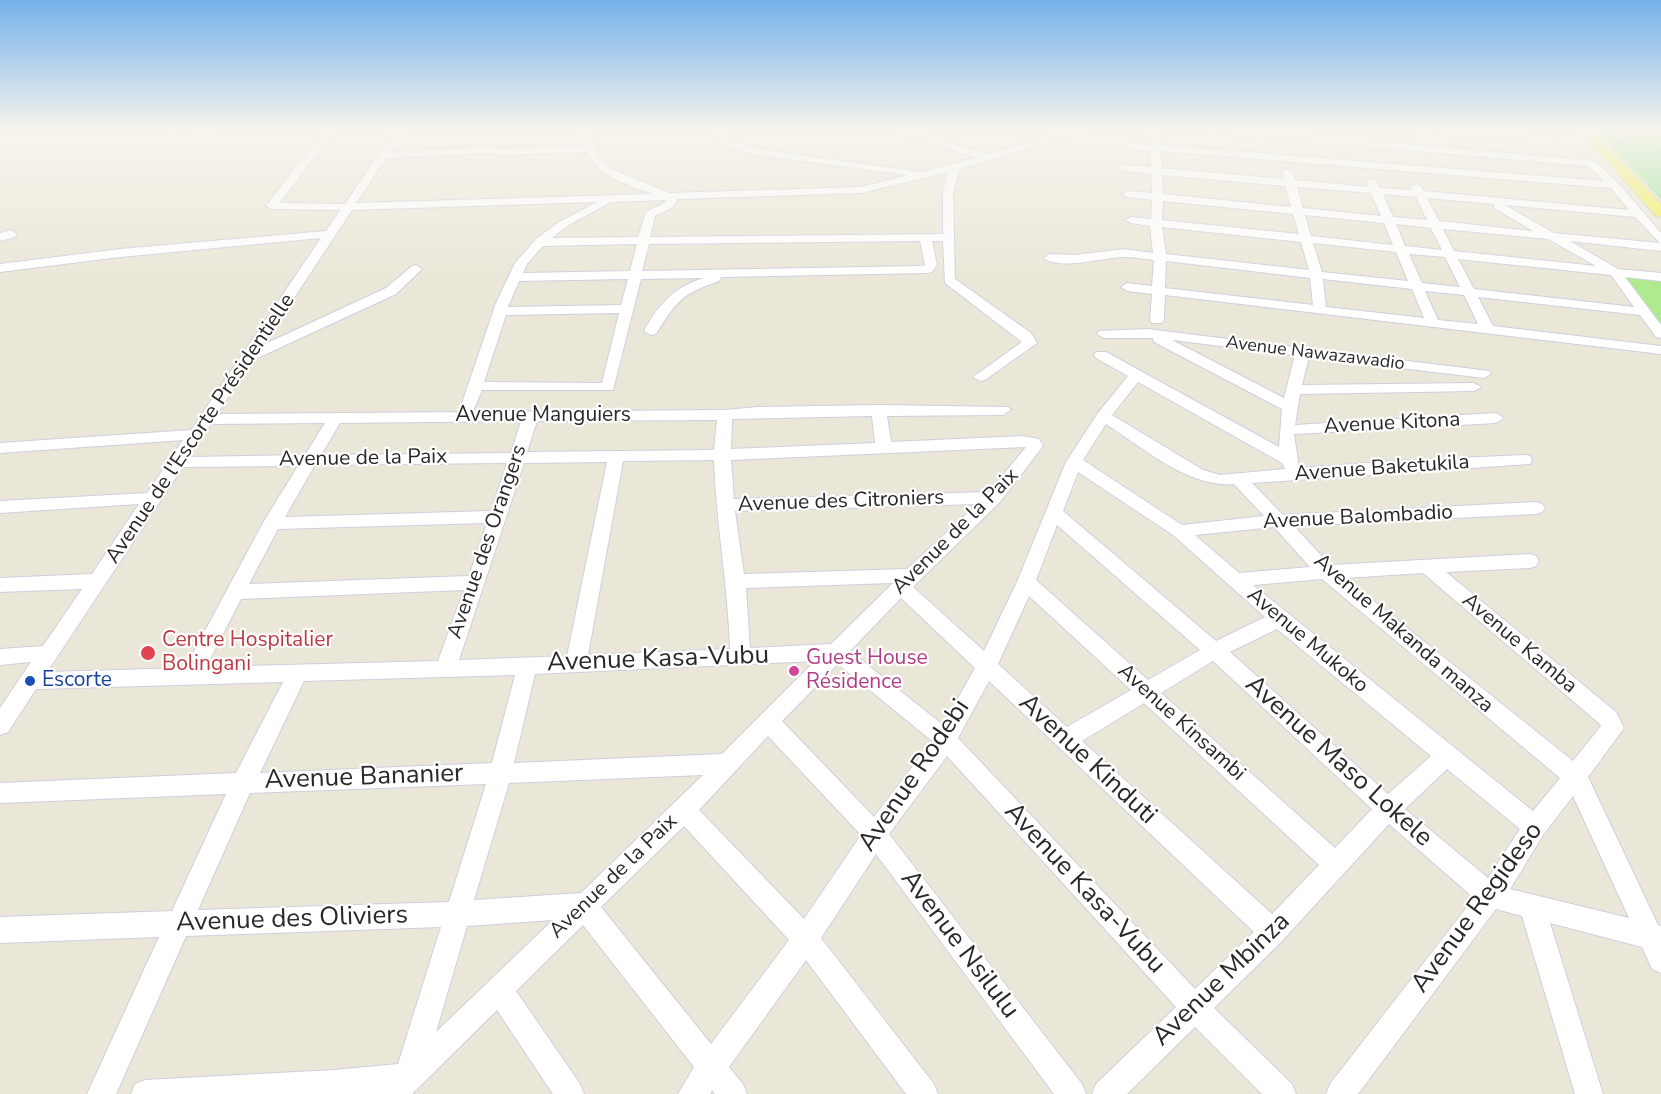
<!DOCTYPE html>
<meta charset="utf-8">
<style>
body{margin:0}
canvas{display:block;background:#ebe7d8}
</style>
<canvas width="1661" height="1094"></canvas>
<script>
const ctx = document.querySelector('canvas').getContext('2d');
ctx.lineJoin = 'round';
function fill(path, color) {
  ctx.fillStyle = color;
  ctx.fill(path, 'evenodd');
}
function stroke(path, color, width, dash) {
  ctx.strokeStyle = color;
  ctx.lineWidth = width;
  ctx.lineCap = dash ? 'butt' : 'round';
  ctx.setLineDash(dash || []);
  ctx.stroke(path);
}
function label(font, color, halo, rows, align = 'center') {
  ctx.font = font + ' "Nunito Sans",sans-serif';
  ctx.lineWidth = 4.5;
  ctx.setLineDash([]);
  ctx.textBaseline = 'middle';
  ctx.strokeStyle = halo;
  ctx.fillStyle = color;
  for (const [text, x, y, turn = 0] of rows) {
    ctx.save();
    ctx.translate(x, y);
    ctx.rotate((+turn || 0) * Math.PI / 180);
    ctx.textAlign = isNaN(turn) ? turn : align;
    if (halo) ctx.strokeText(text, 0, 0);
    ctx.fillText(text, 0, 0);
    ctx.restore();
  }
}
fill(new Path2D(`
 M1596 130H1661V200Z`), '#9de393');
fill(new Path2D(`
 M1617 130H1661V147L1625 142Z
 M1622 275 1661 279V328Z`), '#afeb8e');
const minor = new Path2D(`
 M156 130H218L213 133 160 135 157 134Z
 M324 130H334L280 203 345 204 395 130H405L391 152 488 147 501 149 584 146 582 130H592L594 146 599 157 608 166 621 173 670 193 861 187 908 175 757 155 723 145 708 130H719L731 141 758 149 921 172 976 158 892 130H908L987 154 1072 130H1088L960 169 953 192 955 279 1031 333 1037 343 985 380 980 381 973 377 1022 342 945 283 943 241H932L937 265 932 272 928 273 721 277 719 281C681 294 677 301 656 334L651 335 644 331C659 304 674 287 704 278L641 279 613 390H482L474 409H464L461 406 496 303 515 263 536 239 559 222 597 202 352 210 263 345 386 288 412 266 416 265 422 269 396 294 253 360 217 414 725 410 758 407 879 405 1008 407 1011 410 1003 415 887 416 891 442 1023 436 1039 439 1043 446 1000 502 913 587 984 651 1017 582 1066 462 1098 413 1128 376 1096 358 1094 355 1096 352H1106L1279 447 1282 409 1154 342 1153 338H1104L1097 334 1099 331 1147 329 1489 371 1491 374 1484 378 1309 357 1302 385 1474 383 1481 387 1474 391 1300 394 1295 425 1496 413 1504 418 1496 423 1294 434 1299 468 1395 461 1524 455 1530 456 1532 460 1530 464 1252 483 1283 515 1536 502 1542 504 1545 508 1542 512 1536 514 1294 526 1330 565 1530 554 1536 556 1539 561 1536 566 1530 568 1446 572 1616 712 1624 728 1588 777 1658 925 1661 926V973L1652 969 1642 947 1550 923 1603 1094H1575L1522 916 1496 909 1358 1094H1326L1330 1084 1474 898 1389 824 1282 941 1214 1008 1292 1084 1296 1094H1262L1195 1027 1127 1094H1092L1096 1084 1176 1007 947 756 889 834 1082 1084 1086 1094H1054L876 854 821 938 934 1084 938 1094H906L806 960 729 1067 743 1084 747 1094H715L712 1090 710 1094H678L694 1067 583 925 516 991 580 1084 584 1094H553L497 1010 412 1094H131L135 1084 145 1080 334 1070 398 1064 441 927 186 936 116 1094H87L159 937 0 943V917L172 911 226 794 0 803V783L236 773 283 682 36 689 8 732 0 735V708L31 662 0 665V649L43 646 82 589 0 592V578L92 574 139 504 0 513V501L147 493 183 440 0 453V443L191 430 321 238 120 257 0 272V264L120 249 326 231 340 210 272 209 266 206ZM587 152C599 177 628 185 653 194L356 203 386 158 488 153 501 155ZM948 172 943 192V234L650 237 655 216 673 207 677 199 861 193ZM666 200 664 203 646 212 638 237 552 238 567 226 611 202ZM920 241 925 265 922 266 642 271 649 244ZM637 244 630 271 523 273 527 264 543 246ZM628 279 621 305 508 307 519 281ZM619 313 602 383 484 382 506 315ZM1172 340 1295 355 1284 398ZM1138 382 1282 463 1285 469 1220 475 1203 470 1112 415ZM872 416 875 443 731 449 732 419ZM717 420 714 450 527 452 537 421ZM521 421 511 453 321 455 340 423ZM325 423 305 455 189 457 211 424ZM1106 424C1143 448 1189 488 1234 484L1264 516 1182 525 1083 460ZM1026 447 989 492 734 499 731 460ZM714 460C716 523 728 585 730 649L588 655 623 461ZM607 462 567 656 459 660 524 463ZM507 463 491 511 285 517 315 465ZM298 466 263 523 185 668 47 672 183 467ZM1078 472 1173 535 1265 617 1216 641 1063 511ZM977 504 907 569 744 574 735 511ZM487 523 469 576 249 584 278 529ZM1057 525 1200 650 1148 680 1036 580ZM1274 527 1310 567 1239 573 1195 535ZM1423 573 1600 724 1601 726 1573 761 1345 578ZM1322 579 1560 778 1533 811 1253 585ZM893 583 831 644 750 648 746 588ZM464 590 438 661 206 667 241 599ZM1029 596 1131 690 1067 727 998 664ZM901 598 975 668 943 725 850 651ZM1277 629 1431 756 1388 794 1230 652ZM815 661 722 754 514 763 535 674ZM1213 661 1372 809 1335 848 1161 693ZM838 664 932 741 874 817 782 721ZM515 675 492 763 260 773 304 681ZM989 681 1254 932 1195 989 958 738ZM1144 703 1319 865 1272 914 1082 741ZM768 736 861 835 804 919 699 810ZM1447 769 1520 829 1488 878 1405 809ZM703 775 581 893 474 900 509 783ZM486 784 449 902 198 910 250 793ZM1573 796 1629 918 1510 889 1543 835ZM684 826 789 940 711 1044 601 907ZM553 920 436 1032 467 926Z
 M1149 130H1159L1160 145 1604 181 1588 166 1210 133 1205 130H1246L1595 161 1618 183 1661 233V251L1570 241 1618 269 1661 273V281L1625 277 1661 325V338L1656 337 1640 315 1478 297 1493 326 1661 346V354L1165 295 1164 320 1162 323H1152L1150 320 1152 294 1127 291 1121 287 1127 283 1152 286 1154 260C1144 259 1134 257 1125 257 1105 257 1059 271 1044 258L1050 254 1075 255 1124 249 1153 253 1150 226 1131 223 1125 220 1131 217 1151 219 1152 200 1128 197 1122 194 1128 191 1152 193 1151 174 1124 171 1119 168 1124 165 1151 167 1150 151 1130 149 1125 146 1130 143 1150 145ZM1160 151 1611 188 1629 210 1424 191 1420 185 1416 184 1411 187 1412 190 1380 188 1376 180 1372 179 1367 182 1369 187 1295 180 1292 172 1287 169 1282 172 1284 179 1162 168ZM1162 175 1285 186 1291 207 1163 194ZM1297 187 1371 193 1381 216 1303 208ZM1383 194 1416 197 1427 220 1393 217ZM1427 198 1494 204V208L1533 231 1439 221ZM1163 201 1293 214 1299 234 1162 220ZM1505 205 1635 217 1660 243 1554 233ZM1305 215 1384 223 1393 245 1311 236ZM1396 224 1431 228 1442 250 1405 246ZM1162 227 1301 242 1309 270 1166 254ZM1443 229 1548 239 1596 266 1454 251ZM1313 243 1396 252 1408 281 1322 272ZM1409 254 1445 257 1460 287 1422 283ZM1458 259 1611 275 1634 307 1474 289ZM1166 261 1310 278 1313 305 1165 288ZM1323 279 1412 289 1424 318 1326 307ZM1425 291 1464 295 1478 324 1438 320Z
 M1418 130H1460L1553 138 1558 141 1553 144 1423 133Z
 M11 230 17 234 15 237 0 241V233Z`);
const major = new Path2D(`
 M1580 130H1593L1661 204V217L1656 216Z`);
stroke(minor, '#cecee1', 2);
stroke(major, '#cbcbcb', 2);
fill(minor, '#fff');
fill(major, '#f3f155');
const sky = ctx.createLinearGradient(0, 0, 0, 283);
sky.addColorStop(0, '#75b2eb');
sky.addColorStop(0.46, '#f6f4ed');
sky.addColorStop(1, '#f6f4ed00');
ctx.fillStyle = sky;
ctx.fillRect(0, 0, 1661, 283);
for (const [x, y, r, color] of [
 [148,653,8,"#e0444e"],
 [794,671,6,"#d1479c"],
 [30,681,6,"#1a4fb4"]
]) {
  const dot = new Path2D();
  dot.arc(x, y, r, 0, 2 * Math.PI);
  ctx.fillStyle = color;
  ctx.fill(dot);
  stroke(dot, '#fff', 2);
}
label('18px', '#282828', '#fff', [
 ["Avenue Nawazawadio",1315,354,7]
]);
label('21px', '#282828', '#fff', [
 ["Avenue Manguiers",543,416],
 ["Avenue Kitona",1392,424,-3],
 ["Avenue de l'Escorte Présidentielle",201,429,-56],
 ["Avenue de la Paix",363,459,-1],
 ["Avenue Baketukila",1382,469,-4],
 ["Avenue des Citroniers",841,502,-2],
 ["Avenue Balombadio",1358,518,-3],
 ["Avenue de la Paix",956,532,-45],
 ["Avenue des Orangers",488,542,-71],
 ["Avenue Makanda manza",1403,634,41],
 ["Avenue Mukoko",1307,641,40],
 ["Avenue Kamba",1519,644,40],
 ["Avenue Kinsambi",1181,723,42],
 ["Avenue de la Paix",614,877,-44]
]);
label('21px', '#be3a42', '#fff', [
 ["Centre Hospitalier",162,641],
 ["Bolingani",162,665]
], 'left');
label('21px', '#b23c85', '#fff', [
 ["Guest House",806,659],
 ["Résidence",806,683]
], 'left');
label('21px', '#164399', '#fff', [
 ["Escorte",42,681]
], 'left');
label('26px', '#282828', '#fff', [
 ["Avenue Kasa-Vubu",658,660,-2],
 ["Avenue Kinduti",1087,760,43],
 ["Avenue Maso Lokele",1338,762,42],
 ["Avenue Rodebi",915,776,-56],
 ["Avenue Bananier",364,778,-2],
 ["Avenue Kasa-Vubu",1084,889,47],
 ["Avenue Regideso",1478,908,-54],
 ["Avenue des Oliviers",292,920,-2],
 ["Avenue Nsilulu",959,945,53],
 ["Avenue Mbinza",1222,980,-44]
]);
</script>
